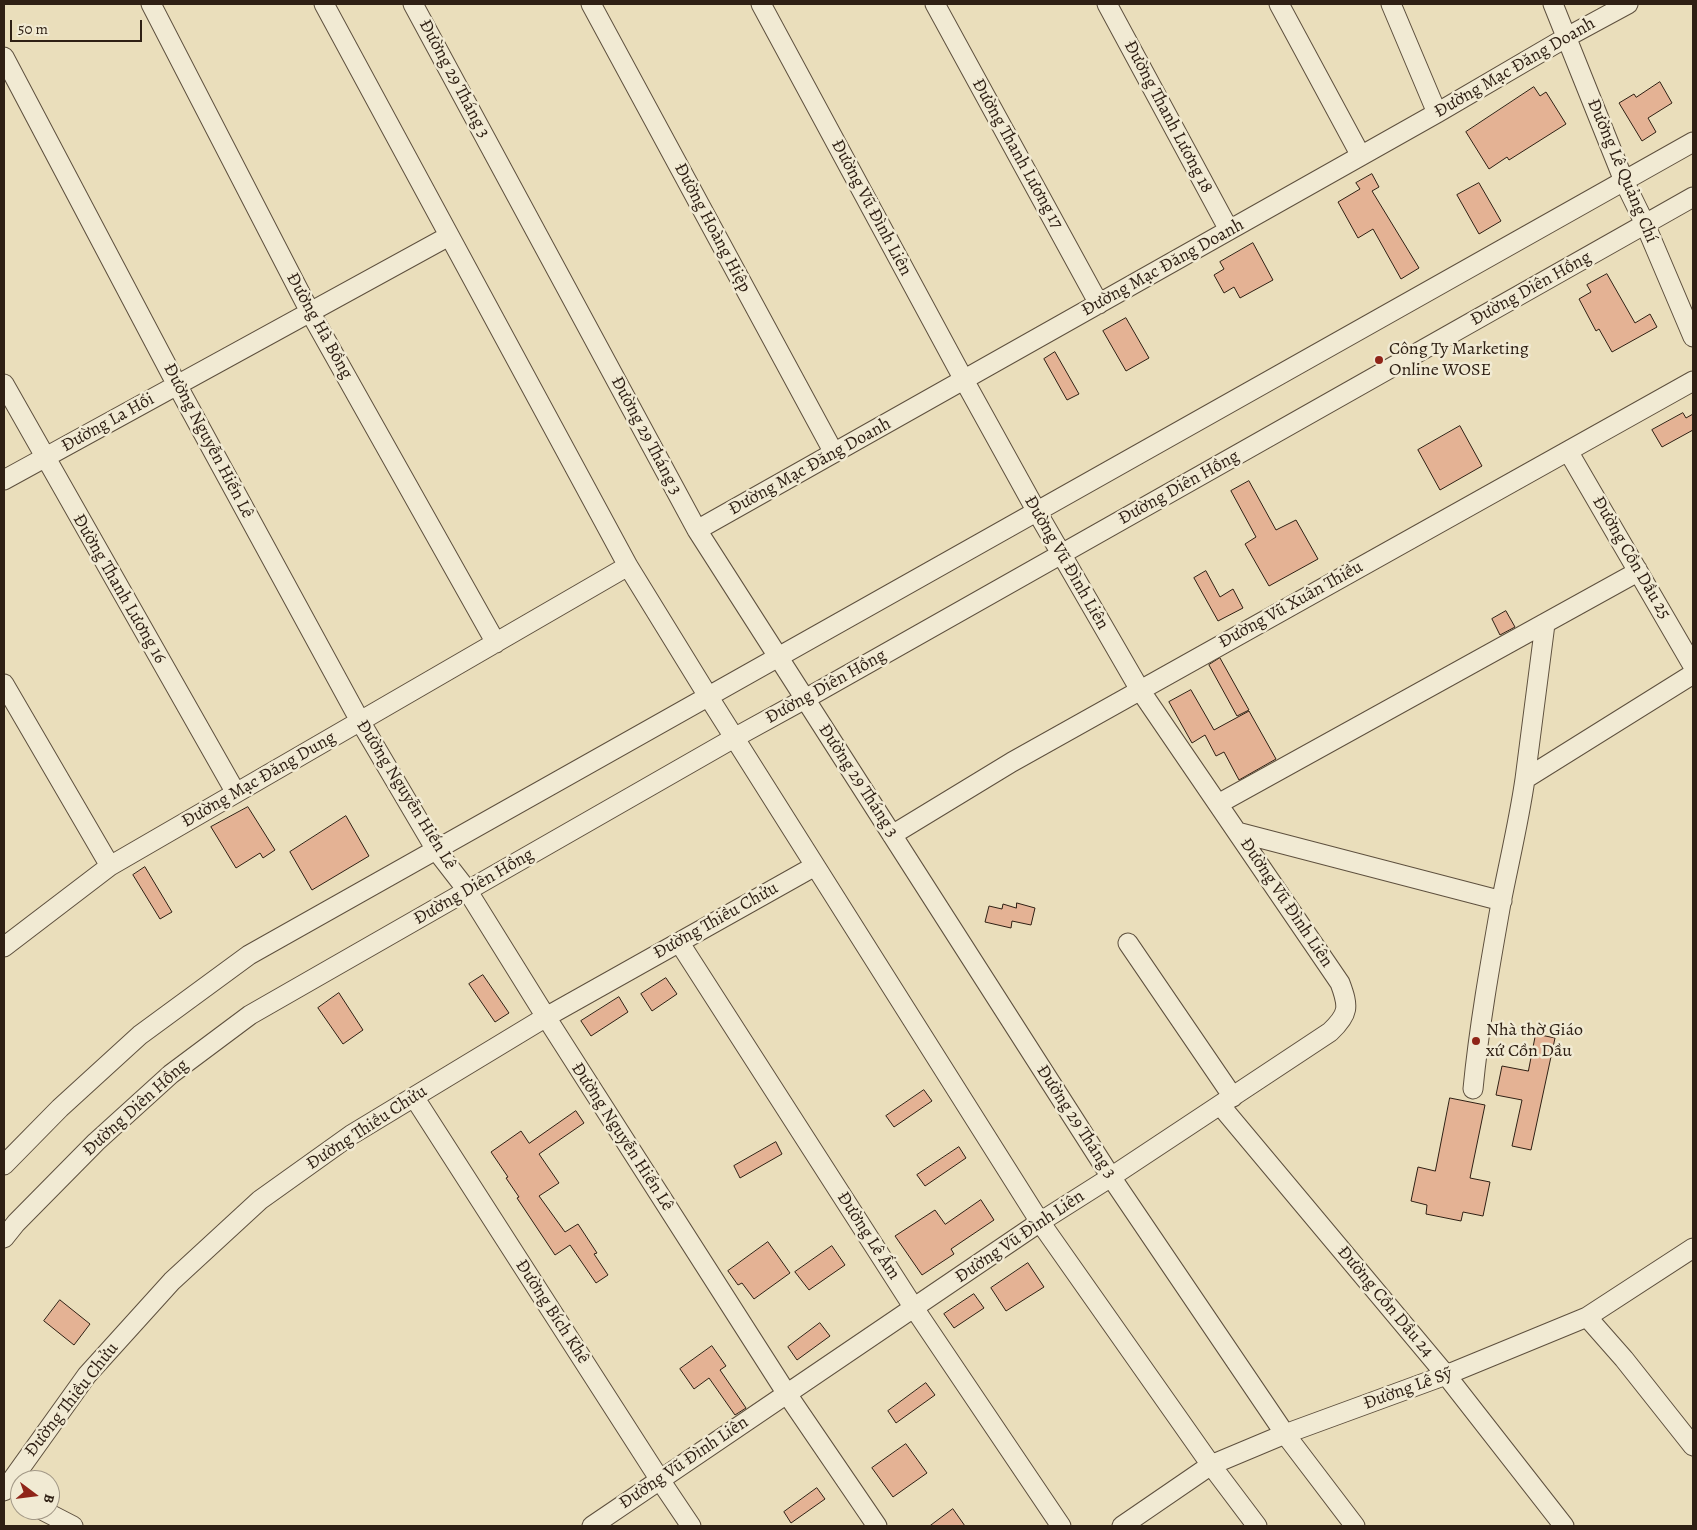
<!DOCTYPE html>
<meta charset="utf-8">
<style>
body{margin:0}
#map{position:relative;width:1697px;height:1530px;overflow:hidden;background:#eadebb;font-family:Alegreya,serif}
canvas{display:block}
.frame{position:absolute;inset:0;border:5px solid #2f2014;pointer-events:none}
.north{position:absolute;left:10px;top:1470px;width:50px;height:50px;box-sizing:border-box;background:#f1ead3;border:1px solid #a39987;border-radius:50%;rotate:105deg;font-size:14px;font-weight:700;line-height:20px;text-align:center;color:#2f2014}
.north::after{content:'';display:block;margin:auto;width:18px;height:22px;background:#8f2418;clip-path:polygon(50% 0,100% 100%,50% 72%,0 100%)}
.scale{position:absolute;left:10px;top:20px;width:132px;height:22px;box-sizing:border-box;border:2px solid #2f2014;border-top:0;padding-left:6px;font-size:15px;line-height:18px;white-space:nowrap;color:#2f2014;-webkit-text-stroke:4px #f1ead3;paint-order:stroke}
</style>
<div id="map">
<canvas width="1697" height="1530"></canvas>
<div class="frame"></div>
<div class="north">B</div>
<div class="scale">50 m</div>
</div>
<script>
const ctx = document.querySelector('canvas').getContext('2d');
ctx.lineJoin = 'round';
function fill(path, color) {
  ctx.fillStyle = color;
  ctx.fill(path, 'evenodd');
}
function stroke(path, color, width, dash) {
  ctx.strokeStyle = color;
  ctx.lineWidth = width;
  ctx.lineCap = dash ? 'butt' : 'round';
  ctx.setLineDash(dash || []);
  ctx.stroke(path);
}
function label(font, color, halo, rows, align = 'center') {
  ctx.font = font + ' Alegreya,serif';
  ctx.lineWidth = 5;
  ctx.setLineDash([]);
  ctx.textBaseline = 'middle';
  ctx.strokeStyle = halo;
  ctx.fillStyle = color;
  for (const [text, x, y, turn = 0] of rows) {
    ctx.save();
    ctx.translate(x, y);
    ctx.rotate((+turn || 0) * Math.PI / 180);
    ctx.textAlign = isNaN(turn) ? turn : align;
    if (halo) ctx.strokeText(text, 0, 0);
    ctx.fillText(text, 0, 0);
    ctx.restore();
  }
}
const building = new Path2D(`
 M1660 82 1672 103 1648 118 1656 132 1642 141 1619 103 1634 94 1636 97Z
 M1534 87 1540 96 1546 92 1566 124 1509 160 1507 157 1489 169 1466 132Z
 M1372 174 1379 187 1372 191 1419 268 1401 279 1373 229 1358 238 1338 202 1360 189 1356 183Z
 M1479 183 1501 221 1479 234 1457 195Z
 M1253 243 1273 280 1240 298 1234 287 1224 293 1214 275 1224 269 1220 262Z
 M1607 274 1635 323 1650 314 1657 327 1612 352 1599 329 1596 331 1579 299 1591 292 1587 285Z
 M1126 318 1149 358 1126 371 1103 331Z
 M1055 352 1079 394 1067 400 1044 359Z
 M1683 413 1686 418 1693 414V430L1662 447 1652 430Z
 M1460 426 1482 466 1440 490 1418 450Z
 M1249 481 1276 530 1296 520 1318 559 1269 586 1245 544 1256 537 1231 491Z
 M1206 571 1220 597 1233 589 1243 608 1218 621 1194 578Z
 M1506 611 1515 627 1500 635 1492 619Z
 M1220 658 1249 710 1237 716 1209 665Z
 M1191 690 1214 730 1249 711 1276 759 1239 780 1224 752 1216 756 1205 735 1192 743 1169 702Z
 M248 807 275 850 263 858 260 853 236 868 211 827Z
 M346 816 369 856 312 890 290 852Z
 M145 867 172 912 160 919 133 875Z
 M1017 903 1035 908 1031 925 1012 921 1011 928 985 922 989 906 1002 909 1003 904 1016 908Z
 M483 975 509 1013 495 1022 469 984Z
 M666 978 677 994 652 1011 641 994Z
 M339 993 363 1030 343 1044 318 1008Z
 M619 997 628 1012 591 1036 581 1021Z
 M1536 1034 1555 1038 1531 1150 1512 1146 1522 1100 1496 1095 1502 1066 1528 1071Z
 M924 1090 932 1101 894 1127 886 1116Z
 M1450 1098 1485 1105 1470 1178 1490 1182 1483 1216 1463 1212 1461 1221 1426 1214 1427 1205 1411 1201 1418 1167 1435 1171Z
 M576 1111 584 1123 539 1154 559 1183 539 1196 565 1232 578 1224 597 1253 594 1254 608 1275 596 1283 570 1245 555 1255 517 1198 519 1197 506 1178 508 1177 491 1152 521 1131 529 1143Z
 M776 1142 782 1154 740 1178 734 1166Z
 M959 1147 966 1158 925 1186 917 1175Z
 M981 1200 994 1220 951 1249 954 1254 922 1275 895 1236 935 1210 945 1224Z
 M768 1242 790 1273 754 1299 742 1283 738 1285 728 1271Z
 M832 1246 845 1265 809 1290 795 1272Z
 M1028 1263 1044 1287 1006 1311 991 1288Z
 M974 1294 984 1308 954 1328 944 1314Z
 M60 1300 90 1324 74 1345 44 1321Z
 M820 1323 830 1336 797 1360 788 1347Z
 M712 1346 726 1366 720 1370 746 1408 735 1415 709 1378 694 1389 680 1369Z
 M926 1383 935 1395 896 1423 888 1411Z
 M906 1444 927 1473 893 1497 872 1468Z
 M817 1488 825 1499 791 1523 784 1512Z
 M953 1509 965 1526H930Z`);
fill(building, '#e4b294');
stroke(building, '#2f2014', 1);
const minor = new Path2D(`
 M151 4 310 312 496 643
 M324 4 628 566 708 696 1040 1222 1211 1465 1257 1526
 M413 4 697 530 1111 1177 1285 1434 1355 1526
 M591 4 834 453
 M935 4 1099 304
 M1107 4 1229 230
 M1279 4 1361 156
 M1391 4 1437 113
 M1553 4 1624 181 1645 224 1693 337
 M4 57 177 385 360 721 436 850 467 890 546 1017 787 1394 877 1526
 M4 384 236 793
 M1568 451 1693 666
 M4 480 449 236
 M697 530 1437 113 1567 37 1628 4
 M1545 624 1525 779 1693 674
 M4 684 110 866
 M1218 804 1632 575 1637 569
 M1237 832 1502 901
 M892 835 1012 762 1693 381
 M679 942 914 1308 1061 1526
 M1128 943 1233 1097
 M4 947 110 866 628 566
 M1473 1089C1479 1027 1490 965 1501 903 1509 862 1519 821 1525 779
 M414 1097 660 1480 691 1526
 M1220 1105 1446 1375 1564 1526
 M4 1165 60 1108 140 1035 249 955 1693 142
 M4 1238 16 1223 96 1142 171 1074 250 1015 734 738 805 699 1693 197
 M1587 1317 1624 1359 1693 1446
 M4 1491 87 1375 172 1281 260 1200 351 1135 546 1017 815 866
 M42 1510 73 1526
 M592 1526 1040 1222 1111 1177 1330 1032C1349 1014 1349 1007 1340 983L1140 690 1037 512 964 380 761 4
 M1122 1526 1211 1465 1285 1434 1446 1375 1587 1317 1693 1248`);
stroke(minor, '#5e503e', 21);
stroke(minor, '#f1ead3', 19);
for (const [x, y, r, color] of [
 [1379,360,5,"#8f2418"],
 [1476,1041,5,"#8f2418"]
]) {
  const dot = new Path2D();
  dot.arc(x, y, r, 0, 2 * Math.PI);
  ctx.fillStyle = color;
  ctx.fill(dot);
  stroke(dot, '#f1ead3', 2);
}
label('18px', '#2f2014', '#f1ead3', [
 ["Đường Mạc Đăng Doanh",1515,68,-30],
 ["Đường 29 Tháng 3",454,79,62],
 ["Đường Thanh Lương 18",1168,117,62],
 ["Đường Thanh Lương 17",1017,154,61],
 ["Đường Lê Quảng Chí",1622,171,67],
 ["Đường Vũ Đình Liên",871,208,62],
 ["Đường Hoàng Hiệp",712,228,62],
 ["Đường Mạc Đăng Doanh",1163,268,-29],
 ["Đường Diên Hồng",1531,289,-29],
 ["Đường Hà Bồng",319,326,61],
 ["Đường La Hối",108,423,-29],
 ["Đường 29 Tháng 3",646,436,62],
 ["Đường Nguyễn Hiến Lê",208,441,62],
 ["Đường Mạc Đăng Doanh",810,467,-29],
 ["Đường Diên Hồng",1179,488,-29],
 ["Đường Cồn Dầu 25",1631,558,60],
 ["Đường Vũ Đình Liên",1066,563,60],
 ["Đường Thanh Lương 16",119,589,60],
 ["Đường Vũ Xuân Thiều",1291,605,-29],
 ["Đường Diên Hồng",826,687,-29],
 ["Đường Mạc Đăng Dung",259,780,-30],
 ["Đường 29 Tháng 3",858,781,57],
 ["Đường Nguyễn Hiến Lê",406,795,58],
 ["Đường Diên Hồng",474,887,-30],
 ["Đường Vũ Đình Liên",1286,903,56],
 ["Đường Thiều Chửu",716,921,-29],
 ["Đường Diên Hồng",136,1108,-42],
 ["Đường 29 Tháng 3",1076,1122,57],
 ["Đường Thiều Chửu",367,1128,-33],
 ["Đường Nguyễn Hiến Lê",622,1137,57],
 ["Đường Lê Ấm",868,1236,57],
 ["Đường Vũ Đình Liên",1020,1237,-34],
 ["Đường Cồn Dầu 24",1385,1302,50],
 ["Đường Bích Khê",552,1312,57],
 ["Đường Lê Sỹ",1408,1389,-20],
 ["Đường Thiều Chửu",72,1400,-52],
 ["Đường Vũ Đình Liên",684,1463,-34]
]);
label('18px', '#2f2014', '#f1ead3', [
 ["Công Ty Marketing",1389,350],
 ["Online WOSE",1389,371],
 ["Nhà thờ Giáo",1486,1031],
 ["xứ Cồn Dầu",1486,1052]
], 'left');
</script>
